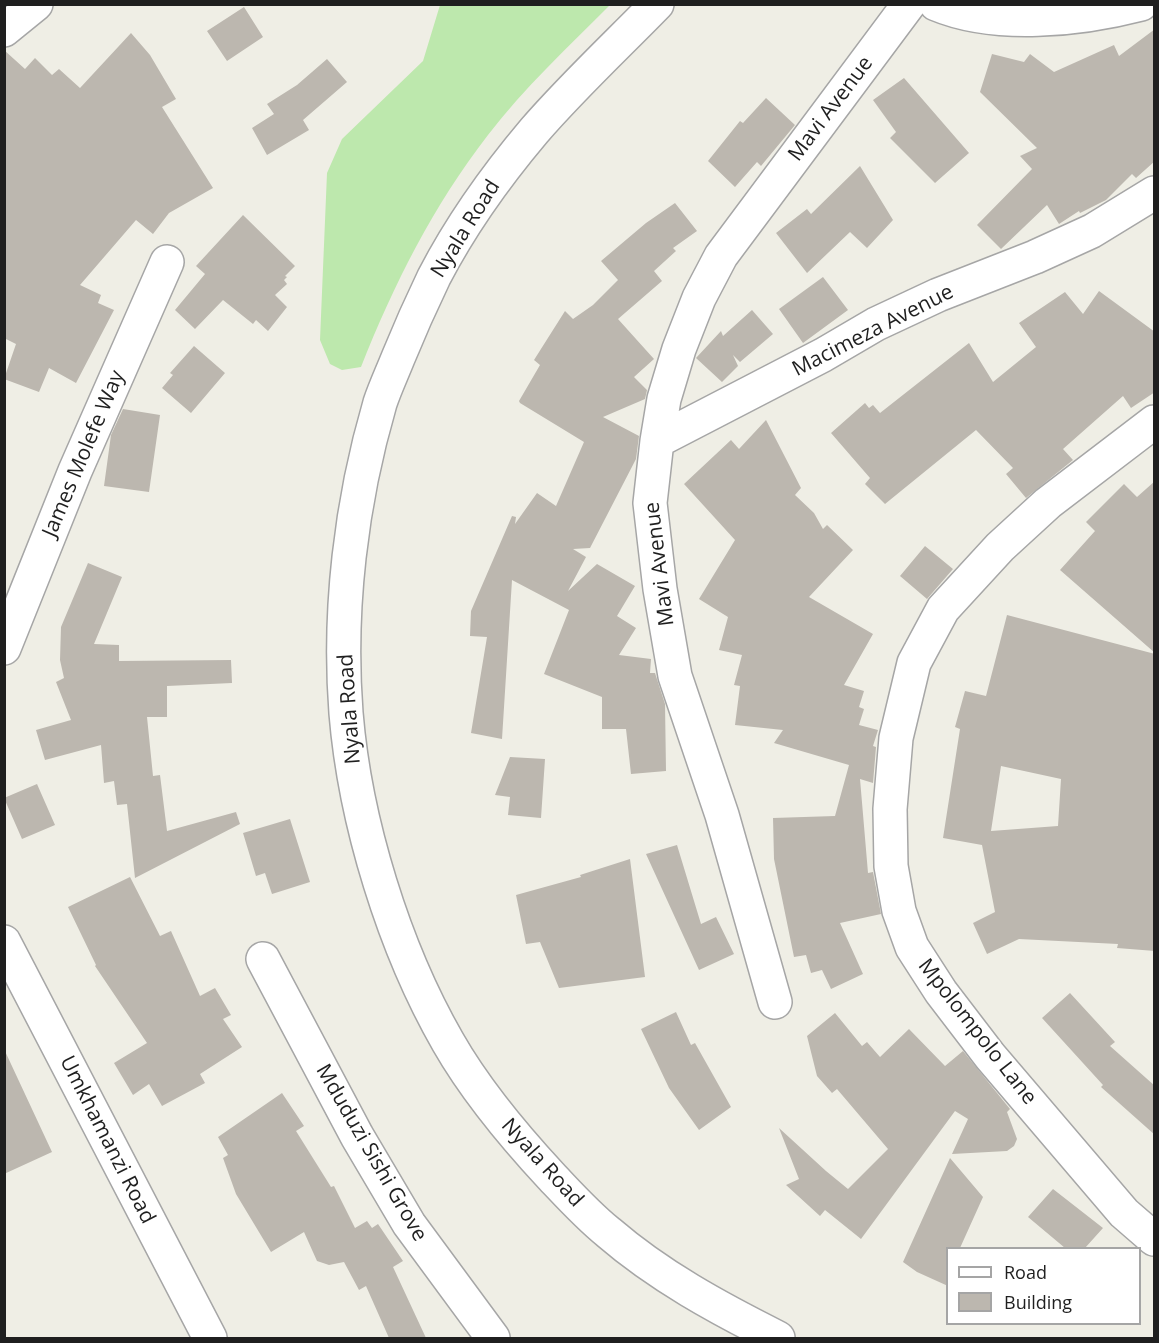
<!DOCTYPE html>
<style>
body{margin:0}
#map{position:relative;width:1159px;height:1343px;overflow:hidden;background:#efeee5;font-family:"Open Sans",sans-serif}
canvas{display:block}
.frame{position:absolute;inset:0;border:6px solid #1f1f1f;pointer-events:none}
.legend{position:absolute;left:946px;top:1247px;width:195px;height:78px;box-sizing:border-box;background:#fff;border:2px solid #a5a5a5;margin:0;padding:8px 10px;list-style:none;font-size:18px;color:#1f1f1f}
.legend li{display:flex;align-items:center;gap:12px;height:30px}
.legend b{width:30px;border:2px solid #a5a5a5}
</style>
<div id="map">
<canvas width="1159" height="1343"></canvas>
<div class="frame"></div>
<ul class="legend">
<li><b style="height:8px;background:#fff"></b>Road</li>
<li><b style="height:16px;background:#bcb7af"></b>Building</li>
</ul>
</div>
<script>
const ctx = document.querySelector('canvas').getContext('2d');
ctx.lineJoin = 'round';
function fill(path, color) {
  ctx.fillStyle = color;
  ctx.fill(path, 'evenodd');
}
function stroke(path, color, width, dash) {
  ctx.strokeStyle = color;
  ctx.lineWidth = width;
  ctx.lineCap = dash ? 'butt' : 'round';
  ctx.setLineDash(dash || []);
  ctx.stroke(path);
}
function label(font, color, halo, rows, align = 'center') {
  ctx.font = font + ' "Open Sans",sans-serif';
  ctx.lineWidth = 4.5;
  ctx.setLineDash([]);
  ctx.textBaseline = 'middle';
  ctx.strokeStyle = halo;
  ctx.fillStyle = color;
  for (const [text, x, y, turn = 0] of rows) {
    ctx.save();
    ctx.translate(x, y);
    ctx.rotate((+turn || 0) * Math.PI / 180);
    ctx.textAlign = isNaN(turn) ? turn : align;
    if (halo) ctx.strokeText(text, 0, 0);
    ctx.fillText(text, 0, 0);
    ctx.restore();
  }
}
fill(new Path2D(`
 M440 5H610C568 47 524 88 488 135 433 206 394 284 361 367L342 370 330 364 320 340 327 173 342 139 423 61Z`), '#bde8ad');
fill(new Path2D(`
 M244 7 263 37 227 61 207 31Z
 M1155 29V161L1136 178 1132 174 1106 200 1080 213 1079 211 1059 224 1047 205 1001 249 977 225 1032 169 1020 156 1037 148 980 92 992 54 1024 62 1030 54 1054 72 1114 45 1119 56Z
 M131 33 150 55 176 99 162 107 213 188 169 213 153 234 136 220 80 285 101 295 98 303 114 310 76 383 49 368 39 392 4 379 16 344 4 338V50L25 69 35 58 52 75 59 69 80 88Z
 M327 59 347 82 303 120 309 130 267 155 252 128 274 114 267 104 297 85Z
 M904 78 969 153 935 183 890 138 896 132 873 100Z
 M766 98 795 125 761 166 757 162 735 187 708 161 740 121 743 123Z
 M860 166 893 220 867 248 850 232 807 273 776 233 807 209 811 214Z
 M675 203 697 231 673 248 676 251 654 271 662 281 618 319 654 359 634 377 647 390 645 399 603 417 639 436 636 459 590 548 573 549 586 557 568 591 597 564 635 586 617 616 636 628 619 655 651 659 650 673H655L665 704 666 771 631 774 626 729H602V697L544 674 569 610 512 580 502 739 471 733 487 637 470 636 471 611 512 516 516 517 515 524 537 493 556 506 584 442 520 403 519 401 540 365 534 360 565 311 573 319 593 305 618 280 601 261 646 223Z
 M243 215 295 266 285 276 287 277 284 280 287 284 275 295 287 307 268 331 256 320 253 324 223 300 195 329 175 310 205 274 196 266Z
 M823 277 848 310 803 343 779 309Z
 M1099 291 1155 332V392L1131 408 1123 396 1063 449 1073 460 1026 498 1006 474 1013 468 976 430 885 504 865 484 870 478 831 433 865 403 869 408 873 405 880 413 969 343 993 382 1036 347 1019 323 1065 292 1083 314Z
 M752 310 773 334 740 362 733 355 738 366 722 382 696 358 721 331 723 336Z
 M194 346 225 373 191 413 162 388 173 375 170 373Z
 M123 409 160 415 149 492 104 486 111 435Z
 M766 420 801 488 795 495 814 513 823 529 827 525 853 550 809 597 873 634 844 685 864 691 859 707 864 709 859 725 878 730 873 746 876 747 873 783 860 779 868 873 873 872 881 914 840 923 863 974 831 989 822 970 811 973 806 955 794 957 774 859 773 818 835 816 849 765 774 743 783 730 735 725 740 686 734 685 742 655 719 650 728 617 699 599 735 540 684 484 731 440 739 449Z
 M1155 481V653L1060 570 1095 531 1086 522 1124 484 1137 497Z
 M925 546 953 569 927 599 900 576Z
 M88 563 122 577 94 644 119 645V661L231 660 232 683 167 686V717H147L153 776 160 775 167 831 236 812 240 824 135 878 127 804 117 805 114 781 104 783 101 745 45 760 36 730 71 720 56 682 64 678 60 660 61 627Z
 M1007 615 1155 654V951L1117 948 1118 944 1019 939 987 954 973 923 995 912 982 845 943 838 960 729 955 727 965 691 986 696ZM1001 766 1061 779 1058 826 991 831Z
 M510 757 545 759 541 818 508 815 510 797 495 795Z
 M37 784 55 825 22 839 4 798Z
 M290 819 310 882 272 894 265 873 256 876 243 833Z
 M677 845 701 924 716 917 734 954 699 970 646 854Z
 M630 859 645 977 559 988 540 942 526 944 516 895 581 877 580 875Z
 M130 877 160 936 171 931 200 996 215 988 231 1015 223 1019 242 1047 200 1074 205 1083 162 1106 149 1084 133 1095 114 1063 147 1043 95 966 96 965 68 907Z
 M1070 993 1115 1042 1110 1046 1155 1086V1135L1101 1087 1103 1085 1042 1018Z
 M676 1012 691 1045 695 1043 731 1107 699 1130 669 1088 641 1029Z
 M835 1013 862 1046 867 1042 880 1057 909 1029 945 1066 963 1051 1010 1109 1007 1112 1017 1139 1014 1146 1007 1151 952 1154 968 1119 955 1111 861 1239 825 1210 820 1216 786 1185 799 1179 779 1128 826 1171 848 1189 888 1149 837 1089 832 1093 817 1076 807 1036Z
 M4 1049 52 1152 4 1174Z
 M282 1093 304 1126 296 1131 331 1187 334 1186 355 1228 367 1221 372 1228 378 1224 403 1261 393 1267 426 1338H389L366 1286 359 1290 344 1262 329 1265 317 1261 304 1232 271 1252 236 1194 223 1158 228 1155 218 1137Z
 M950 1158 983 1197 960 1248H948V1286L917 1272 903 1262Z
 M1053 1189 1103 1228 1085 1248H1065L1028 1217Z`), '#bcb7af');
const minor = new Path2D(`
 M657 4C616 46 572 87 534 131 496 176 461 225 434 277 421 304 409 331 398 358 392 373 385 388 380 403 351 502 338 610 346 713 355 822 394 948 448 1042 476 1091 512 1134 551 1176 569 1195 587 1215 608 1232 659 1276 718 1308 778 1338
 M936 4C996 29 1079 20 1141 4
 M4 30 36 4
 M1154 422 1048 503 1000 547 943 609 914 663 896 738 890 809 891 866 899 911 912 947 941 992 990 1056 1124 1213 1154 1239
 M657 441 823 355 876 324 938 295 1035 257 1092 231 1154 193
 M4 648 75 471 167 262
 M4 942 210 1338
 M263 959 357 1136 409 1224 493 1338
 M775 1002 722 815 675 676 660 589 650 503 657 441 664 399 679 349 699 298 721 256 909 4`);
stroke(minor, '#a6a6a6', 36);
stroke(minor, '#fff', 33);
label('21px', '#1f1f1f', '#fff', [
 ["Mavi Avenue",831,109,-53],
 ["Nyala Road",466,229,-58],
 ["Macimeza Avenue",873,331,-27],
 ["James Molefe Way",84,454,-67],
 ["Mavi Avenue",660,564,-97],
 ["Nyala Road",350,709,-94],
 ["Mpolompolo Lane",977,1032,52],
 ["Umkhamanzi Road",107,1140,63],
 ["Mduduzi Sishi Grove",371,1153,60],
 ["Nyala Road",542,1163,48]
]);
</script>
